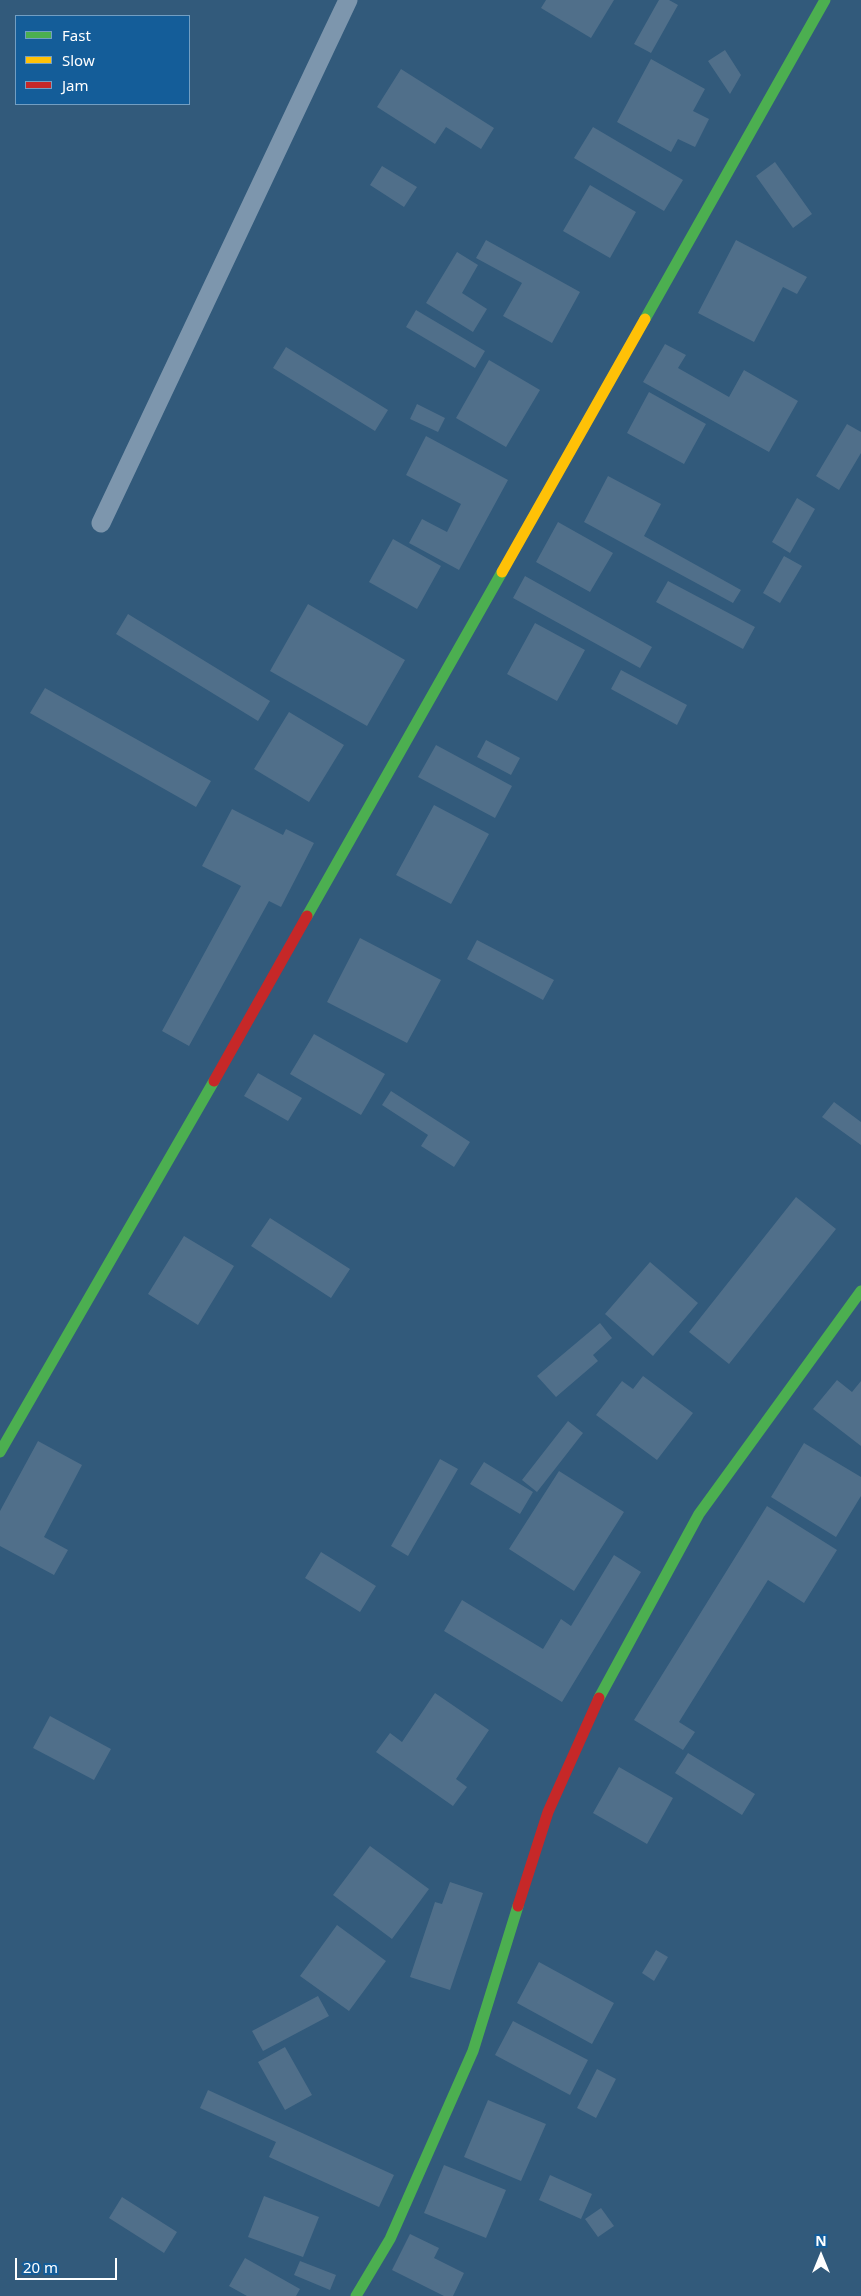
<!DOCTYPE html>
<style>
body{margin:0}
#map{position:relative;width:861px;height:2296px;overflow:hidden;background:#325a7b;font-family:"Noto Sans",sans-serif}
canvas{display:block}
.legend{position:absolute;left:15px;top:15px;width:175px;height:90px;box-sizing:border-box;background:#145d99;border:1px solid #729ec2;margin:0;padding:6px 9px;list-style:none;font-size:15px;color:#fff}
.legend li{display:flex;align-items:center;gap:10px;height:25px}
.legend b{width:25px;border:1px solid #729ec2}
.north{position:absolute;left:796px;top:2231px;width:50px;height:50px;-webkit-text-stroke:4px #145d99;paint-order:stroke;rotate:0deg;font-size:14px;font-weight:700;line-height:20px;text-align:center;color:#fff}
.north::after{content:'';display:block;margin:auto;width:18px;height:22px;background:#fff;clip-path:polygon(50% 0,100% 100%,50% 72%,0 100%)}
.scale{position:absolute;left:15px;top:2258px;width:102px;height:22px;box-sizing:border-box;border:2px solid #fff;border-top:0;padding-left:6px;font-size:15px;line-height:18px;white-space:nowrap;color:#fff;-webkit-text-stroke:4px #145d99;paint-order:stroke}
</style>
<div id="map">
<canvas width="861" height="2296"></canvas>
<ul class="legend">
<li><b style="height:6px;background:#4caf50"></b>Fast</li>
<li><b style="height:6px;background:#ffc107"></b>Slow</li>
<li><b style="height:6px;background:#c62828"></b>Jam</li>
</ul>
<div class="north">N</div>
<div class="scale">20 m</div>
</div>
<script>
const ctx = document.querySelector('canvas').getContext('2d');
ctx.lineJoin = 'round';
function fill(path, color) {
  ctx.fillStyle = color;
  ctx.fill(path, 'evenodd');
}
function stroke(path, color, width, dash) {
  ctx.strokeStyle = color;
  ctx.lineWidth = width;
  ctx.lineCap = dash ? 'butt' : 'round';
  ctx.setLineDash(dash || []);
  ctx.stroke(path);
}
fill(new Path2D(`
 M546 0H614L591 38 541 8Z
 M659 0H669L678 5 651 53 634 44Z
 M725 50 741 75 730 94 708 61Z
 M651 59 705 89 693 111 709 119 695 147 678 139 671 152 617 122Z
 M401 69 494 128 481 149 446 127 435 144 377 107Z
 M593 127 683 180 664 211 574 158Z
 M775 162 812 214 793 228 756 176Z
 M382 166 417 187 404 207 370 185Z
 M590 185 636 212 610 258 563 231Z
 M486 240 580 292 552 343 503 316 522 283 476 258Z
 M736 240 807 277 797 294 783 287 754 342 698 313Z
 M457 252 478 265 462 293 487 309 473 332 426 303Z
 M416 310 485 351 475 368 406 327Z
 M665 344 686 355 678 368 729 397 744 370 798 401 769 452 643 382Z
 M286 347 388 410 375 431 273 368Z
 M489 360 540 390 506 447 456 418Z
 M649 392 706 424 684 464 627 433Z
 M417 404 445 418 438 432 410 419Z
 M847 424 861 432V453L839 490 816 476Z
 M426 436 508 480 459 570 409 543 422 519 447 532 461 504 406 475Z
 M608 476 661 504 644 536 741 590 733 603 584 522Z
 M797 498 815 509 790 553 772 542Z
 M558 522 613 553 590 592 536 562Z
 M393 539 441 566 417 609 369 582Z
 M784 556 802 566 780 603 763 593Z
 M525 576 652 647 640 668 513 598Z
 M668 581 755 627 743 649 656 602Z
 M308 604 405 660 367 726 270 671Z
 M128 614 270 701 258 721 116 634Z
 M535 623 585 650 557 701 507 674Z
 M621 670 687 705 677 725 611 689Z
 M45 688 211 781 196 807 30 713Z
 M289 712 344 745 309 802 254 769Z
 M486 740 520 758 511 775 477 757Z
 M436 745 512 786 495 818 418 777Z
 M434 805 489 834 451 904 396 875Z
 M232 809 283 835 286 829 314 843 281 907 269 901 189 1046 162 1031 241 886 202 866Z
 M360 938 441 980 407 1043 327 1002Z
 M477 940 554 980 543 1000 467 959Z
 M314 1034 385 1074 361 1115 290 1074Z
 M258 1073 302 1098 288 1121 244 1096Z
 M391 1091 470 1142 454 1167 421 1146 428 1135 382 1105Z
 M834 1102 861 1122V1145L822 1117Z
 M796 1197 836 1229 729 1364 689 1332Z
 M270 1218 350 1269 331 1298 251 1246Z
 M184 1236 234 1266 198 1325 148 1294Z
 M650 1262 698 1303 653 1356 605 1314Z
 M600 1323 612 1338 593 1355 598 1361 556 1397 537 1376Z
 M643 1376 693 1413 657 1460 596 1415 622 1381 633 1389Z
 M837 1380 852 1392 861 1381V1446L813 1409Z
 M568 1421 583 1433 537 1492 522 1480Z
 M38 1441 82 1465 44 1537 68 1550 54 1575 0 1546V1511Z
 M804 1443 861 1477V1496L836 1537 771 1497Z
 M440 1459 458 1469 408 1556 391 1546Z
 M484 1462 533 1492 520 1514 470 1484Z
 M559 1471 624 1512 574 1591 509 1549Z
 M767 1506 837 1550 804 1603 768 1580 679 1722 695 1732 683 1750 634 1720Z
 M321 1552 376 1586 360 1612 305 1578Z
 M614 1555 641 1572 562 1702 444 1631 462 1600 543 1649 561 1619 571 1626Z
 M435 1693 489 1730 456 1779 467 1787 453 1806 376 1752 390 1733 402 1742Z
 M50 1716 111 1749 94 1780 33 1748Z
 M688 1753 755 1794 742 1815 675 1773Z
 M619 1767 673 1798 647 1844 593 1813Z
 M370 1846 429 1889 392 1939 333 1895Z
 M450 1882 483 1893 450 1990 410 1977 435 1902 442 1904Z
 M337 1925 386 1961 349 2011 300 1976Z
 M656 1950 668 1957 654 1981 642 1973Z
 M539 1962 614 2003 592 2044 517 2003Z
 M318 1996 329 2016 263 2051 252 2031Z
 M513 2021 588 2060 570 2095 495 2055Z
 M285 2047 312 2095 285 2110 258 2062Z
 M597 2069 616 2079 596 2118 577 2108Z
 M208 2090 394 2175 379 2207 269 2157 276 2142 200 2108Z
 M488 2100 546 2124 521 2181 464 2157Z
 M444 2165 506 2190 486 2238 424 2213Z
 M550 2175 592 2194 581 2219 539 2200Z
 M264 2196 319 2217 303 2257 248 2237Z
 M122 2197 177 2232 164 2253 109 2218Z
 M601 2208 614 2226 598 2237 585 2219Z
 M410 2234 439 2248 434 2258 464 2273 453 2296H444L392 2270Z
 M245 2258 300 2289 296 2296H247L229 2286Z
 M300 2261 336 2275 330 2290 294 2275Z`), '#506f8a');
stroke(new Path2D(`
 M101 523 348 0`), '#7d96ad', 19);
stroke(new Path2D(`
 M645 319 825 0
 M307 916 502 572
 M0 1452 214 1081
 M599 1698 699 1514 861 1291
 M356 2296 390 2239 473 2051 518 1906`), '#4caf50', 11);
stroke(new Path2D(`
 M502 572 645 319`), '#ffc107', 11);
stroke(new Path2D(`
 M214 1081 307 916
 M518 1906 548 1812 599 1698`), '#c62828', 11);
</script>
